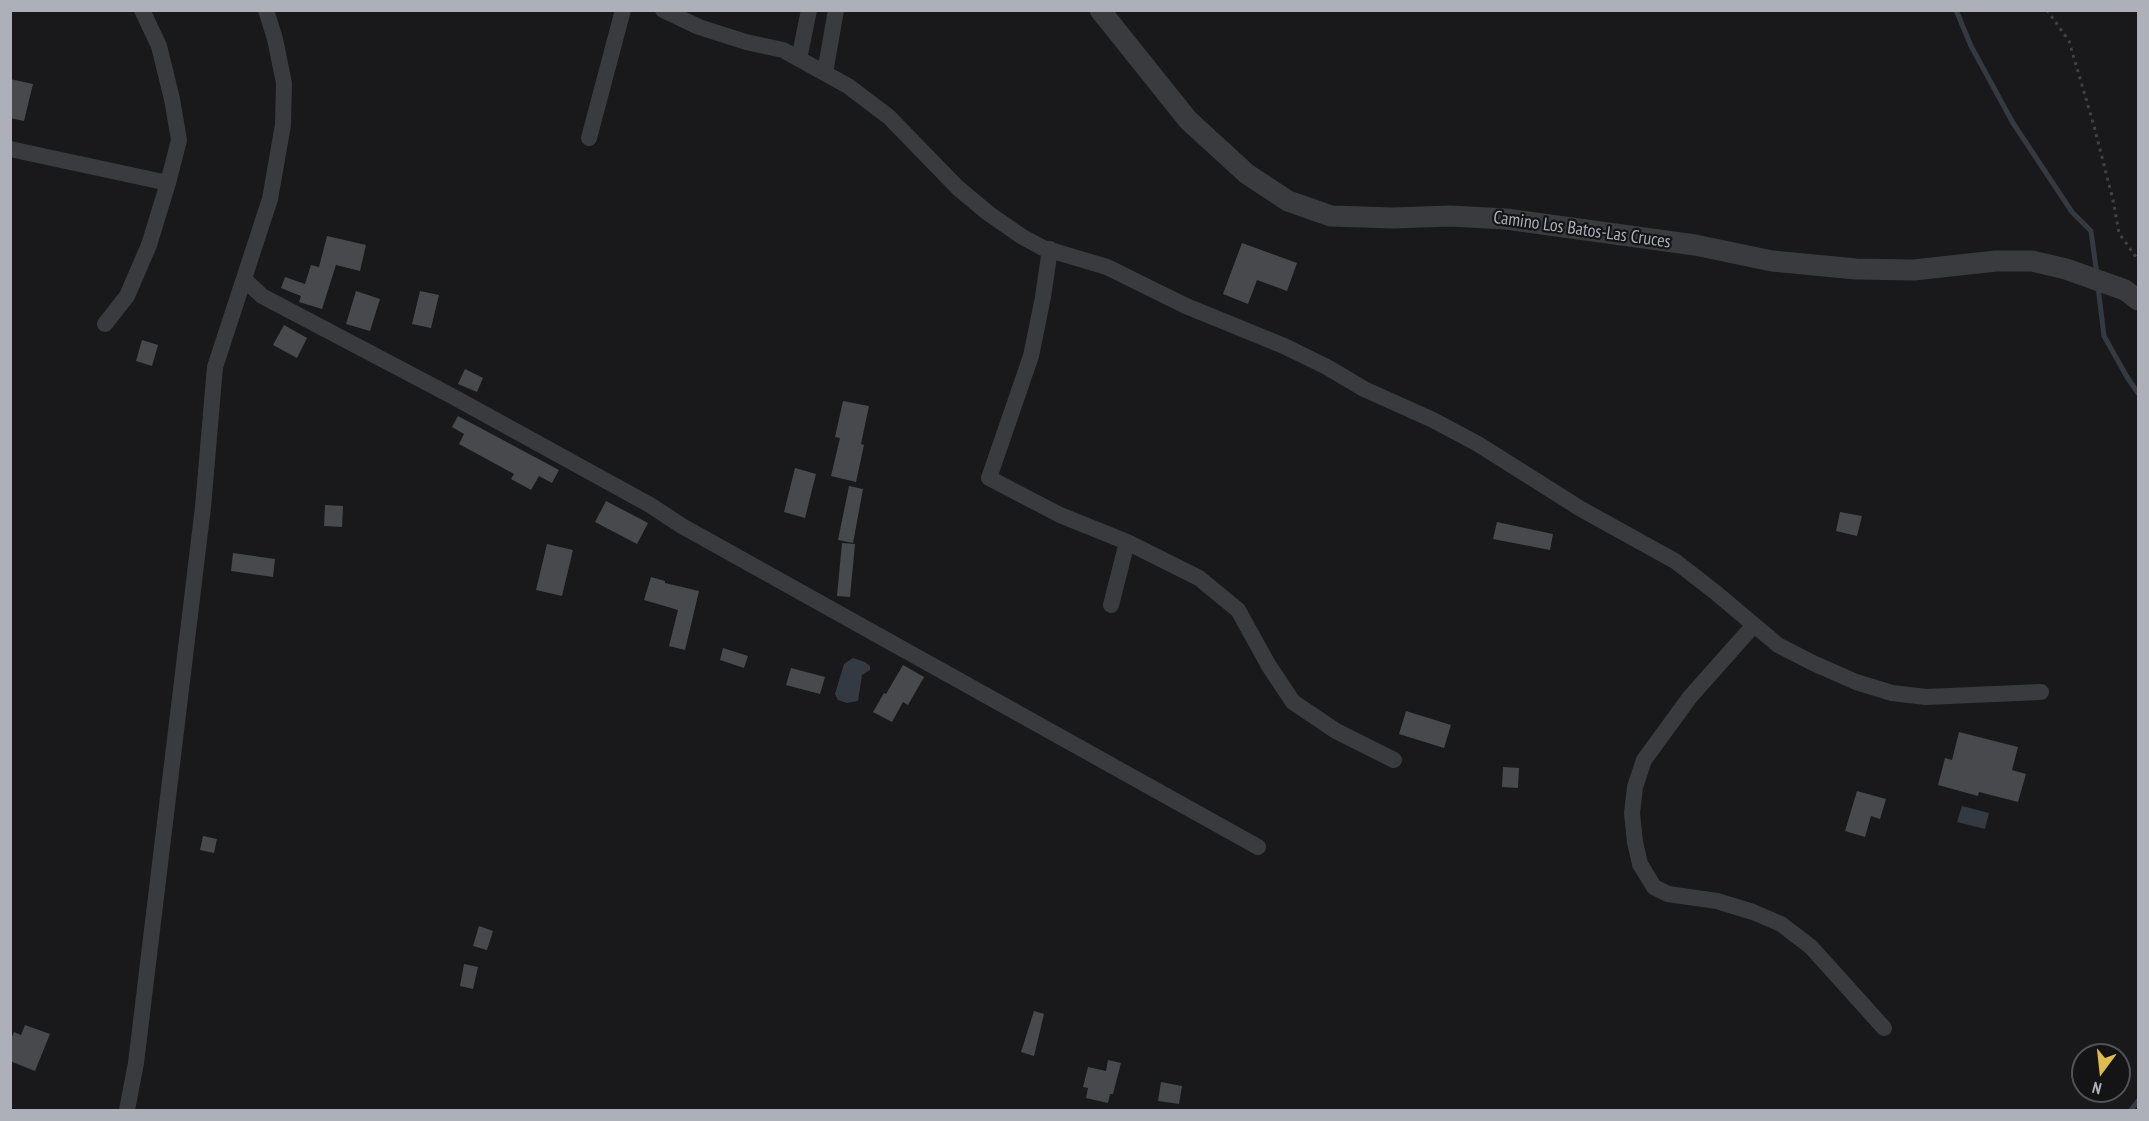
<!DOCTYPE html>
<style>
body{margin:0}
#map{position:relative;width:2149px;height:1121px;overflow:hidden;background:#19191b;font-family:"PT Sans Narrow",sans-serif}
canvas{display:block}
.frame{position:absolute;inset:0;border:12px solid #adafb9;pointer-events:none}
.north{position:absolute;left:2071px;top:1043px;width:60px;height:60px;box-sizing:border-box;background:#141416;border:2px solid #515257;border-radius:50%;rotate:195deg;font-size:16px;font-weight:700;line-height:24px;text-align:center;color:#adafb9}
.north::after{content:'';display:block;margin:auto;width:21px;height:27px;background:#dfbb4d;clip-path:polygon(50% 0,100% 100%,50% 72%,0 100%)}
</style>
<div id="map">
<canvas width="2149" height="1121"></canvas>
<div class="frame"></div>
<div class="north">N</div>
</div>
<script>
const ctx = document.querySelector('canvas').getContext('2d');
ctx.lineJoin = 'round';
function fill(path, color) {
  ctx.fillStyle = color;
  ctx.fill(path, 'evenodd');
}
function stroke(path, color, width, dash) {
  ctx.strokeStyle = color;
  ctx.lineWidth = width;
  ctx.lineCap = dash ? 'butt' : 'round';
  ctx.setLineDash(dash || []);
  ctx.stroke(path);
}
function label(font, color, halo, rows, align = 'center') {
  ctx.font = font + ' "PT Sans Narrow",sans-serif';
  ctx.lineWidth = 4.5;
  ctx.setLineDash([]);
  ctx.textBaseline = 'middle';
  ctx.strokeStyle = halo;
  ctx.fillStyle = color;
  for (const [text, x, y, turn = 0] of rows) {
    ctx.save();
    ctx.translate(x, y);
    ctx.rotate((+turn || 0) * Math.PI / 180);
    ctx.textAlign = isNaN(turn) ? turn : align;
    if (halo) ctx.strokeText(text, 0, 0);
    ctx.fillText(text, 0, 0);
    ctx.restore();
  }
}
fill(new Path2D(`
 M853 658 865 662 870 666V670L862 675 858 701 847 703 838 700 835 694 844 664Z
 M1962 806 1989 813 1985 829 1957 822Z`), '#343a42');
stroke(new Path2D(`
 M1956 10 1971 46 2013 123 2072 212 2091 231 2097 275
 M2098 287 2104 336 2127 377 2138 393
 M2131 1110 2138 1101`), '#343a42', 5);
fill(new Path2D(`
 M10 79 33 84 24 121 10 118Z
 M327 236 366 245 360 271 336 265 322 309 299 302 301 296 281 288 285 277 305 284 311 265 319 267Z
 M1242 243 1297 263 1287 291 1257 280 1248 304 1223 294Z
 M356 291 380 299 370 331 346 324Z
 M420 291 439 295 431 328 412 324Z
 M284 325 307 338 297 358 273 345Z
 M142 340 158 345 152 366 136 361Z
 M465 369 483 378 477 392 458 384Z
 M843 401 869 406 861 444 864 445 856 482 831 476 840 438 835 437Z
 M458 416 559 470 552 483 539 476 531 490 511 479 514 474 459 444 464 434 452 427Z
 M795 468 816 474 805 518 784 512Z
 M849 486 863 489 853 543 838 540Z
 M606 501 648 523 637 544 595 522Z
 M325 505 343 506 342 527 324 526Z
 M1840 512 1862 516 1857 536 1836 531Z
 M1497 522 1553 534 1550 550 1493 539Z
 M842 543 855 544 850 597 837 596Z
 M547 544 573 550 562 596 536 590Z
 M233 553 275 559 273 577 231 571Z
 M651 577 665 581V583L699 591 685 650 669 646 678 610 644 600Z
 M723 648 748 656 744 668 720 660Z
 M903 665 924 677 908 705 903 702 892 722 873 712 884 693 886 694Z
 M791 668 825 677 820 694 786 685Z
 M1406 711 1451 725 1444 748 1399 734Z
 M1959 732 2018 747 2012 770 2026 774 2018 802 1979 792 1978 796 1938 785 1945 758 1952 760Z
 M1503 767 1519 768 1518 788 1502 787Z
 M1857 791 1886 799 1880 819 1871 816 1865 837 1845 831Z
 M203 836 217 839 214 853 200 850Z
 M479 926 493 931 487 950 473 946Z
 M464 964 478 967 473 989 460 986Z
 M1034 1011 1044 1014 1034 1056 1021 1052Z
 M25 1025 50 1034 35 1071 10 1061V1041L14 1032 21 1035Z
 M1108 1060 1121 1063 1113 1094H1110L1108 1103 1086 1098 1088 1088 1083 1087 1088 1067 1106 1071Z
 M1161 1082 1182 1086 1179 1104 1158 1101Z`), '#48494d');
stroke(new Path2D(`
 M2047 10 2069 41 2094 126 2113 200 2119 233 2138 260`), '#404146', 3, [3, 4.5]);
stroke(new Path2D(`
 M663 10 699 27 746 42 783 50 848 86 889 117 958 188 988 213 1021 236 1043 248 1107 267 1186 306 1284 346 1327 367 1364 389 1433 420 1478 444 1581 509 1675 561 1715 592 1778 645 1813 663 1856 682 1892 693 1926 697 2041 692
 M799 59 809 10
 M825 73 836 10
 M589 138 623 10
 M10 149 168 183
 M1050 249 1043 297 1031 356 989 478 1060 515 1127 542 1199 578 1238 610 1269 666 1293 702 1336 731 1394 760
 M244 279 262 296 450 395 650 505 682 526 1258 847
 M105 324 127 296 149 245 168 183 179 140 172 99 159 46 142 10
 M1111 605 1127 542
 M1753 626 1690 697 1644 760 1635 787 1632 813 1635 842 1640 864 1654 887 1668 894 1717 901 1753 912 1781 924 1811 947 1884 1028
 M127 1110 136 1063 203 507 215 367 270 199 283 125 284 83 275 39 266 10`), '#3a3b3f', 16);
stroke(new Path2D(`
 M1100 10 1188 120 1247 174 1288 201 1331 216 1393 218 1450 216 1506 219 1695 245 1772 261 1856 269 1914 270 1996 261H2032L2066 269 2125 290 2138 300`), '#3a3b3f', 21);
label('18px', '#adafb9', '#141416', [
 ["Camino Los Batos-Las Cruces",1582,230,8]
]);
</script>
